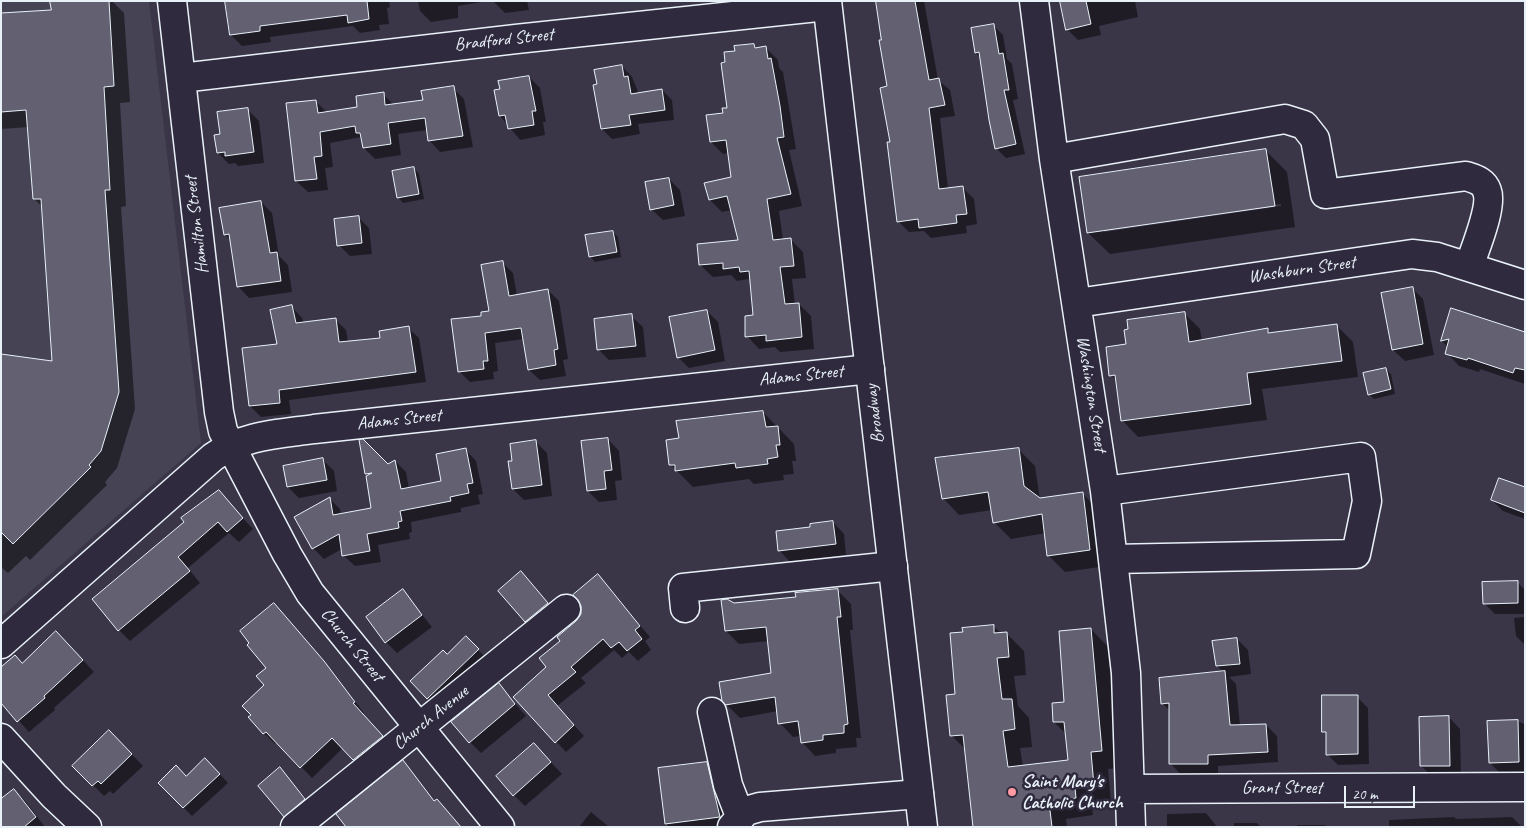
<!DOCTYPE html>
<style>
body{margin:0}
#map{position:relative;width:1526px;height:828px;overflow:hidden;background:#3a3648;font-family:Caveat,sans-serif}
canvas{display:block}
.frame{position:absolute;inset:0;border:2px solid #e8f1f8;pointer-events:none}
.scale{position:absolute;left:1344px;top:786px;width:71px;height:22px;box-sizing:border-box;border:2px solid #e8f1f8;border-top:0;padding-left:6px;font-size:15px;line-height:18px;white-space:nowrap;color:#e8f1f8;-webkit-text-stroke:4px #2f2a3d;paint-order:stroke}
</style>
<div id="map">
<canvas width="1526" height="828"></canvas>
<div class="frame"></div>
<div class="scale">20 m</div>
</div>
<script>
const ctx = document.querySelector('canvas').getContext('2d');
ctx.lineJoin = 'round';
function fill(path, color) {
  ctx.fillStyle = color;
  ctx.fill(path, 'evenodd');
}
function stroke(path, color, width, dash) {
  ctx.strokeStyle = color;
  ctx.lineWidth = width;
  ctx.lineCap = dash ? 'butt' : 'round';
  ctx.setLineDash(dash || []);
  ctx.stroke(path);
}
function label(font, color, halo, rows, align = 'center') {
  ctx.font = font + ' Caveat,sans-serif';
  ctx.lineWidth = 5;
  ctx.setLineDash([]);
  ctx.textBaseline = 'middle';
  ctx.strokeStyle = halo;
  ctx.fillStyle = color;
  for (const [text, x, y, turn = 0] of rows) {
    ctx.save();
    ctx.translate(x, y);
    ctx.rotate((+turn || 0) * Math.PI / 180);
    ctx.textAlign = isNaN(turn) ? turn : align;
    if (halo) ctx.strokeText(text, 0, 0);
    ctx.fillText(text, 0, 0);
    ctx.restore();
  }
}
fill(new Path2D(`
 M1 1H149L201 443 1 617Z`), '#464354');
fill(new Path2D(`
 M51 1H112L124 13 130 102 120 103 126 206 121 207 135 409 117 468 105 482 107 485 30 560 26 556 8 573 1 567V356L54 362 43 207 34 199 29 127 1 129V14L52 11Z
 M227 1H389L390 7 387 8 389 24 379 25 380 30 360 33 353 26 270 37 271 42 242 46 231 35Z
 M418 1H488L458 6V18L431 22 420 11Z
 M527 1 529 10 505 13 493 1Z
 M877 1H924L938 80 950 90 955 116 940 118 948 189 963 188 974 199 977 224 966 226 967 233 931 238 924 231 909 232 898 221 889 87Z
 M1061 1H1135L1138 17 1099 26 1101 35 1078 40 1067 29Z
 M994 26 1003 35 1007 59 1012 64 1018 99 1013 100 1025 154 1006 158 996 148 981 58 976 53Z
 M754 45 758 49 766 48 778 60 779 68 783 72 796 149 789 150 802 206 779 211 783 240 790 239 803 252 806 278 792 279 795 305 799 304 811 316 814 349 780 352 775 347 759 349 747 336 754 316 751 281 749 279 737 281 731 275 713 277 700 265 739 241 732 210 722 212 710 200 733 178 729 153 723 154 711 142 728 109 726 64 736 52Z
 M622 66 632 77 639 94 662 90 672 100 674 120 638 124 640 134 612 139 602 129 598 85Z
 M529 77 540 88 546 122H543L545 135 520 140 500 116Z
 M453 88 464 99 473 147 440 152 429 140 428 130 398 134 401 155 375 159 364 148 361 137 330 143 333 167 325 168 328 190 308 192 296 181 316 102 327 112 359 108 383 94 394 105 424 101Z
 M248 110 259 121 264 163 238 166 235 163 229 164 218 153 222 135Z
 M1266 151 1287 172 1295 227 1110 254 1088 233ZM1281 204V206L1104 232V229Z
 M414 168 419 174 424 199 403 203 398 197Z
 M669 179 680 190 685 216 663 220 651 209Z
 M261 202 272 213 279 256 288 265 292 292 249 298 238 286 232 241 225 235 221 209Z
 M358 217 369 228 372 254 350 256 339 245Z
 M613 232 618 237 621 257 595 262 590 256Z
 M503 263 513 273 517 296 548 290 559 301 568 359 563 360 566 376 540 380 529 370 524 339 495 343 498 371 493 372 494 379 470 382 460 372 483 317 490 312Z
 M1412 288 1423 299 1434 355 1405 361 1393 350 1383 294Z
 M292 307 302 318 304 324 335 319 346 330 348 342 382 339 408 328 419 338 426 382 289 400 291 414 261 417 250 406 278 346Z
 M1451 310 1525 333V384L1480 369 1479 372 1459 366 1447 353 1448 347 1442 341Z
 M707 311 718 322 725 361 689 368 678 357Z
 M1184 313 1200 329 1202 341 1267 330 1272 334 1337 326 1353 342 1358 377 1262 389 1267 420 1138 437 1122 420 1117 381 1111 375 1127 345Z
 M631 316 643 327 646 357 609 360 598 349Z
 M1385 369 1391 374 1395 394 1374 399 1369 394Z
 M763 412 794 444 796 461H792L794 474 783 475 784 480 754 484 749 479 693 487 671 465 680 439Z
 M608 439 619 451 622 480 615 481 617 500 599 502 588 491Z
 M536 442 547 453 552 496 524 500 513 489 514 462Z
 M465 449 476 461 483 494 478 495 480 504 461 508V512L411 522 412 532 409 533 410 539 378 545 381 562 355 566 343 555 342 549 324 559 313 548 329 498 340 509 341 515 373 509 369 476 366 473 395 461 406 472 409 489 442 482Z
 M1019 450 1035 466 1040 500 1082 493 1099 510 1106 566 1065 572 1048 555 1046 533 1011 539 994 522 992 510 959 515 943 498Z
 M323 460 334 471 337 491 299 498 288 487Z
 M1525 489V519L1503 511 1492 500Z
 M219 492 253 529 239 542 229 533 188 568 200 583 130 641 119 630 186 522Z
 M833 522 844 534 846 555 790 562 779 550Z
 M521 573 558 615 537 632 526 621Z
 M598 576 650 637 645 641 651 650 638 661 629 652 622 658 614 650 581 678 586 683 557 706 584 736 566 752 515 697 547 667 561 641 582 615Z
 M1517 582 1525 590V614H1495L1484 603Z
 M837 590 851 604 853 630H850L861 738H856L857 747 836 749V753L815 756 802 742 801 736 793 737 780 723 778 711 740 718 726 704 773 674 769 641 739 644 726 631 733 604 797 598Z
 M403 591 432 627 397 653 386 642Z
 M284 615 334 674 364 713 362 714 393 747 364 770 343 748 312 778 277 742 275 744 264 733 253 715 265 686 268 668Z
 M1525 617V645L1516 636 1514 618Z
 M993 626 1001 633H1006L1024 651 1026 675 1014 676 1018 706 1029 718 1032 747 1020 748 1023 767 1069 762 1066 734 1054 722 1066 703 1091 629 1108 647 1119 768 1108 769 1111 803 1092 805 1093 815 1066 819 1067 827H974L966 750 952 736 964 633Z
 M465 637 489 661 439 709 412 681 447 655Z
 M1237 639 1248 650 1251 674 1229 677 1236 684 1240 726 1266 725 1277 736 1278 762 1218 766V775H1181L1170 763V711L1162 703 1224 673 1217 666Z
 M67 643 94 672 54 708 55 710 29 732 1 701 23 664Z
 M499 685 526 716 481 753 470 742Z
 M1357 697 1368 708 1369 764 1338 765 1327 754V735L1323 731Z
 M1449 717 1460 729 1461 776 1433 777 1421 766Z
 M1517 721 1525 724V773L1501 774 1490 763Z
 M109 731 143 766 113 794 110 791 104 796 74 766Z
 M545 756 562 774 525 806 514 795Z
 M403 762 435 802 348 827Z
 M707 763 723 780 734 827H669L666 824Z
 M214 768 228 783 192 816 159 783Z
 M280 769 316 810 295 827 284 816Z
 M14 790 25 801 45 827H1Z
 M591 812 609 827H579Z
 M1206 813 1217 827H1167V814Z
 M1454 817 1456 819 1512 817 1522 827H1389V820Z
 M1234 823H1257L1261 827H1234Z
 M1297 825H1325L1327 827H1297Z`), '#0007');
const building = new Path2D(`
 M50 1H109L114 86 104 87 110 190H105L119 392 101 451 89 465 91 467 13 544 1 532V354L52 361 41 199H33L26 110 1 112V13L51 10Z
 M225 1H367L369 19 348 23 347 15 260 26V31L230 35Z
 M876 1H915L929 80 939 78 945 105 929 108 939 189 963 186 967 214 956 215 957 223 919 228 918 219 897 222 887 142H890L880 88 887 86 879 40H881Z
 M1060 1H1086L1091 24 1066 30Z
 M994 24 999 54 1003 53 1009 90H1004L1016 144 995 149 989 120 979 52 975 53 971 28Z
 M754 44 755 48 766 46 768 59 771 58 780 106 784 137 777 138 791 194 767 199 773 240 791 238 794 266 780 267 785 304 799 303 802 337 766 341V335L745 337V316L753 315 749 271 740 272 739 267 723 269V263L699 265 697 244 738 240 727 196 709 200 704 183 731 177 726 140 710 142 706 115 723 113 722 108H727L721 63 725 62 724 52 735 51 734 46Z
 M622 65 624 77 628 76 631 94 662 89 665 110 629 115 631 125 601 129 593 85 597 84 594 70Z
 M529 76 536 111H532L534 125 508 129 505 115 499 116 494 90 500 89 498 81Z
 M454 86 463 136 428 141 425 118 388 123 391 144 363 148 360 133H356L355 126 320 132 322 156 314 157 317 179 295 181 286 103 316 100 318 113 357 107 356 96 384 92 385 105 423 100 421 91Z
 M248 108 254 152 225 156V152L217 153 214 135 220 134 217 112Z
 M1266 149 1275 206 1087 233 1079 177Z
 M414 167 419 194 397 198 392 171Z
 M669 178 674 205 650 210 645 182Z
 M261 201 270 253 277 252 281 281 237 287 229 234 224 235 219 208Z
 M359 216 362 243 337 246 334 219Z
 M613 231 617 252 589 257 585 235Z
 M503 261 509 296 548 289 558 349 554 350 556 365 528 370 521 328 485 333 488 361H483L484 369 458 372 451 319 481 316V312L489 311 481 265Z
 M1413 287 1423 344 1392 350 1381 293Z
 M292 305 296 323 336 318 339 342 380 338 379 331 409 326 416 372 279 390 280 403 249 406 242 348 277 344 270 310Z
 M1451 308 1525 332V370L1515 368 1513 373 1468 358 1467 360 1445 354 1449 339 1441 341Z
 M707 310 715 350 677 358 669 317Z
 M1185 312 1189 342 1268 328V333L1337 324 1342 361 1247 373 1251 404 1121 421 1115 375 1109 376 1106 347 1126 344 1124 330 1128 329 1127 320Z
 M632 314 636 346 597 350 594 319Z
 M1386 368 1391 389 1368 395 1363 373Z
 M763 411 766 427 778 426 780 445H776L778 457 767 459 768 464 736 468 735 463 675 471V465H669L666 440 679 438 676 421Z
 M608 438 612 470 604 471 606 489 587 491 581 441Z
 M363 439 388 464 395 460 401 489 441 481 436 454 466 448 473 483 467 484 469 493 450 497 451 501 400 511 402 521 398 522 399 528 367 534 370 551 342 556 339 534 312 549 294 517 330 497 333 515 371 508 366 476 372 473 365 474 359 440Z
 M536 440 542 485 512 489 508 461H512L510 444Z
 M1019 448 1024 486 1040 498 1083 492 1090 550 1047 556 1042 514 993 523 988 492 942 499 935 458Z
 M323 458 327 480 287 487 283 466Z
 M1499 478 1525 487V513L1491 500Z
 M219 490 243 518 227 532 218 522 178 557 190 571 118 631 92 599 184 522 181 518Z
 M833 521 836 544 778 551 776 531 810 527V524Z
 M521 571 548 603 525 622 498 591Z
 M598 574 640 626 635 630 642 639 627 651 619 642 611 648 603 639 571 667 576 672 548 695 574 725 555 743 513 697 546 667 539 658 560 641 557 637 576 621 581 614V606L573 595Z
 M1518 581V603L1483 604 1482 582Z
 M403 589 422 615 385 643 366 617Z
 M838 589 841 617H837L848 724 844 725V733L823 735V740L801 743 798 721 778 724 775 697 725 705 722 701 719 682 771 673 766 627 725 631 721 600 727 599 734 603 796 597 795 593Z
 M274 603 324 661 355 702 353 703 383 736 353 760 332 738 300 768 266 732 263 734 248 717 251 715 242 706 264 685 256 676 266 668 247 645 249 643 240 631Z
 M994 625V633L1007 632 1009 657 997 658 1002 699H1012L1015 729 1003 731 1008 767 1068 760 1064 722H1053L1052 703 1064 702 1059 631 1091 628 1102 751 1091 752 1094 786 1075 788 1076 798 1049 802 1052 827H973L963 735 950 736 946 695 955 694 950 633 963 632 962 628Z
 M56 631 83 660 44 696 45 698 17 722 1 703V667L15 655 22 663Z
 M466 636 479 649 427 699 410 681 443 650 447 654Z
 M1237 638 1240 664 1216 666 1212 641Z
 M1225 671 1230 725 1266 724 1268 752 1208 755V764H1169V703L1161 704 1159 678Z
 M499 683 515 704 469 743 451 722Z
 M1322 695H1358V754L1326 755V732H1322Z
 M1449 716 1450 766H1420L1419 717Z
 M1518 720 1519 762 1489 763 1487 721Z
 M109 730 132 754 101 784 98 781 92 786 72 766Z
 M534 743 551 762 513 796 496 776Z
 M205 758 220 774 183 808 158 783 176 765 186 776Z
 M403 760 434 801 437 799 461 827H346L336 814Z
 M707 762 720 817 665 824 658 768Z
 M280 767 305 799 284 817 258 786Z
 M14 789 36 817 24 827H1V799Z`);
fill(building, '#636171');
stroke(building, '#e8f1f8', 1);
const minor = new Path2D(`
 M172 1 219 412 223 431 287 554 310 593 500 827
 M1034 1 1054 159 1105 491 1126 673 1131 827
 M181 78 516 39 827 6
 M1054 159 1285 119 1304 125 1315 139 1325 194 1466 176C1475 179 1484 181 1487 191 1493 207 1474 251 1469 267
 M1077 303 1412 254 1437 257 1525 285
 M1105 491 1361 457 1367 501 1356 554 1113 559
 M685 608 683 588 893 566
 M1 644 213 457C243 435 278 434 314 429L870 369
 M712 712 728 785 740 816
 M1 738 54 796 87 827
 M1130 789 1525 787
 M295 827 566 609
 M732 827 746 811 760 807 919 794`);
const major = new Path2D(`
 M827 1 923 827`);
stroke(minor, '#e8f1f8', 31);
stroke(major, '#e8f1f8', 31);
stroke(minor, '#2f2a3d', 28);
stroke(major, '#2f2a3d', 28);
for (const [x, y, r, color] of [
 [1012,792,5,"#ff9aa2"]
]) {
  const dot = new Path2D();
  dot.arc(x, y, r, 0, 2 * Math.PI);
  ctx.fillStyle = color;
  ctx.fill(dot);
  stroke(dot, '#2f2a3d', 2);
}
label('18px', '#e8f1f8', '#2f2a3d', [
 ["Bradford Street",504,40,-6],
 ["Hamilton Street",197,225,-97],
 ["Washburn Street",1302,270,-8],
 ["Adams Street",801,376,-6],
 ["Washington Street",1091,394,81],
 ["Broadway",875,414,-97],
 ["Adams Street",399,420,-6],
 ["Church Street",352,645,51],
 ["Church Avenue",431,718,-39],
 ["Grant Street",1282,788]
]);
label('bold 18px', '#e8f1f8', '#2f2a3d', [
 ["Saint Mary's",1022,782],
 ["Catholic Church",1022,803]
], 'left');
</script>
